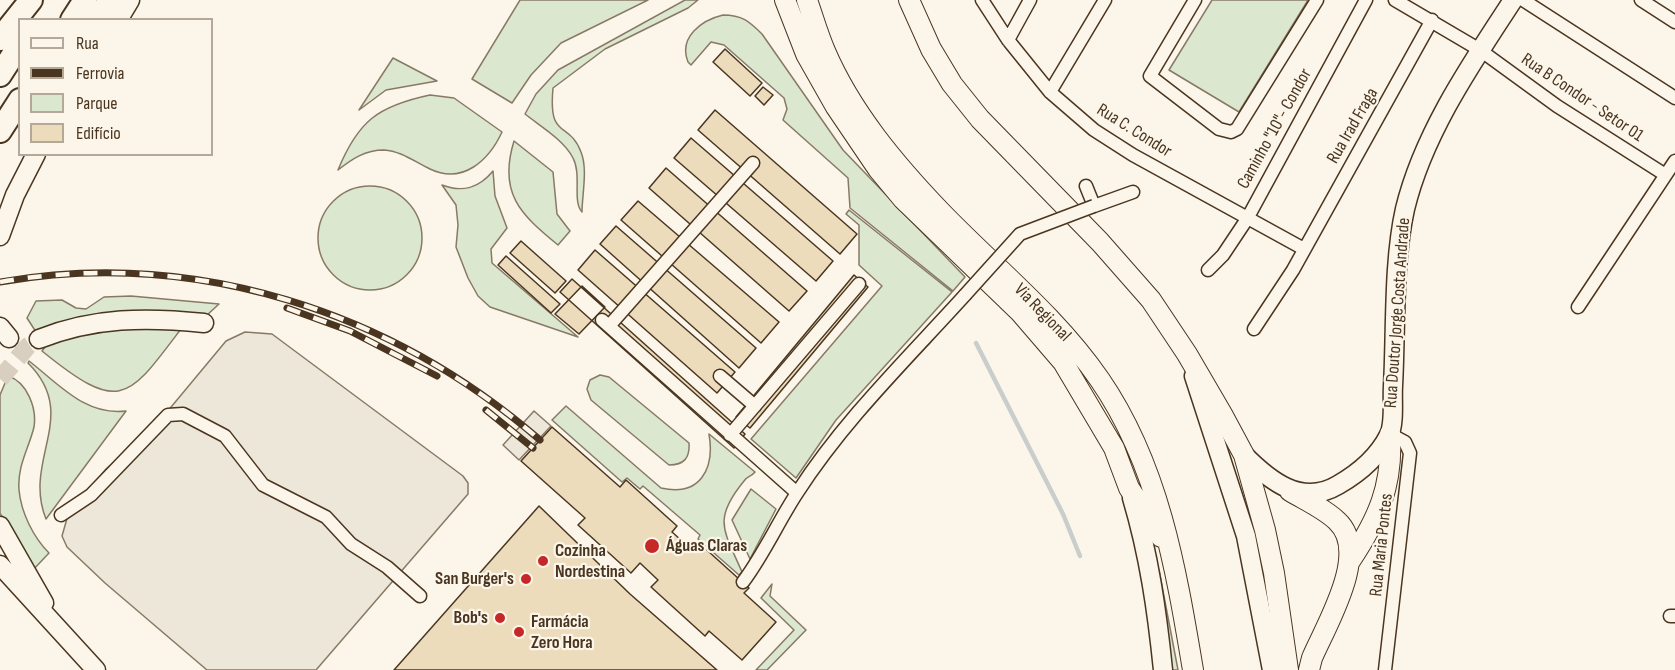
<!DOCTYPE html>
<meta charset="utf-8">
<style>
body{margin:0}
#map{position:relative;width:1675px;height:670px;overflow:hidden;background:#fbf6e9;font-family:"Sofia Sans Condensed",sans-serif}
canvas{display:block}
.legend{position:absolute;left:18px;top:18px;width:195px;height:138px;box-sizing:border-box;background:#fbf6e9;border:2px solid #b4a999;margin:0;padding:8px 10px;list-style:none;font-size:18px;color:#4a3520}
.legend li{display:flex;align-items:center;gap:12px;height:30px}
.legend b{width:30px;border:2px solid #b4a999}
</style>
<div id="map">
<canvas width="1675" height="670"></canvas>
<ul class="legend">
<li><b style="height:8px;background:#fbf6e9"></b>Rua</li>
<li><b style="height:8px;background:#4a3520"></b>Ferrovia</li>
<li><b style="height:16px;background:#dce7d0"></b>Parque</li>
<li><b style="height:16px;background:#ecdcbc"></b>Edifício</li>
</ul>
</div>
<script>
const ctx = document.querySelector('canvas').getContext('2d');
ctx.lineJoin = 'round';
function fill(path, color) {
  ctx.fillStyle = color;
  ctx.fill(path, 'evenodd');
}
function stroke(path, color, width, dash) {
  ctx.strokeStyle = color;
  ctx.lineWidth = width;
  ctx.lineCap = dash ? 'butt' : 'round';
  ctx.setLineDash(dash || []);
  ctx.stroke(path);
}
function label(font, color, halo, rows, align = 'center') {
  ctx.font = font + ' "Sofia Sans Condensed",sans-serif';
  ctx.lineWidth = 4.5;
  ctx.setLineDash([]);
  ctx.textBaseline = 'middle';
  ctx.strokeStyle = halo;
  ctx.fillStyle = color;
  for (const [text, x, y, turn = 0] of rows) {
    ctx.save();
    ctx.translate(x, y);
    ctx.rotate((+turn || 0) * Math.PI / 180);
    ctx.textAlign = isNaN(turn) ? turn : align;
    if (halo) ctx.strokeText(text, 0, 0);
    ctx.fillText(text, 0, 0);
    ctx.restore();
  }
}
const green = new Path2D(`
 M520 0H648L561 43 531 75 512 103 472 79Z
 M685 0H698L688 8 605 49 553 88C548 141 569 120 581 152 588 169 582 195 582 212 572 201 582 175 573 158 564 140 540 126 525 114L536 94 558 70Z
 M1212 0H1308L1239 112 1169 70Z
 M723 15C742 15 749 21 762 34L843 150 965 277 953 291 850 208 848 178 783 120 787 109 784 98 724 45 711 42 691 65 688 62C678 37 702 20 723 15Z
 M393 58 437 81 386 90 359 110Z
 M430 95 454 98 502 132C489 160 463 185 430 169 415 162 401 151 384 150 365 150 352 159 338 170 358 121 378 106 430 95Z
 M514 141 553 172 557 214 570 231 558 245C520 214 498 193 514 141Z
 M493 171 495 196 507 228 491 249 492 263 578 337 490 307 478 296 468 278 456 247 458 225 456 205 442 185C463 193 479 188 493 171Z
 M318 238a52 52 0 1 1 104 0a52 52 0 1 1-104 0Z
 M849 210 952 292 836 420 796 478 751 439 882 286 859 265V225L846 214Z
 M131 296 219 304 206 316 38 335 27 318 36 301 62 300 76 308 86 309 104 297Z
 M184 325C128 399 122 416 42 351L45 347 42 343 80 330Z
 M29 361C59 384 85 416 126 411L46 519C22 459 81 416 28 363Z
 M600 375 609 377 689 443C690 458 684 465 669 465L591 400 587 389 590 380Z
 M8 376C27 382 37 408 34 427 29 448 17 466 19 490 21 512 33 537 49 553L32 571 0 513V395Z
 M566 406 661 488C700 497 715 469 709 434L755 472C751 477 747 476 744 481 712 520 724 530 742 572L739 575 698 539 700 535 643 486 640 489 627 478 622 482 552 420Z
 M751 489 776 509 750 559 732 520Z
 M1159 570 1178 670H1171Z
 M772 584 770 596 806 630 767 670H756L794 630 761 598Z`);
fill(green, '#dce7d0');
stroke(green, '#887966', 1.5);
const parking = new Path2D(`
 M245 332 272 334 463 476 468 483V494L316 670H207L105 583 67 547 62 536 68 515 106 469 130 448H137L226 341Z
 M534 411 551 426 519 460 503 445Z`);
fill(parking, '#ede7d9');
stroke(parking, '#887966', 1.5);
stroke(new Path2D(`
 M976 343 1063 514 1080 556`), '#c9cecd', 4.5);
const building = new Path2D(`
 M725 49 762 83 750 96 713 62Z
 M763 87 773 95 764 105 755 96Z
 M715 110 857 234 840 254 698 130Z
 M691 138 833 261 816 281 674 158Z
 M666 168 807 291 789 311 649 188Z
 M638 201 779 322 761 343 621 220Z
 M616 226 756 348 739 368 600 244Z
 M521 241 566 281 555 293 510 253Z
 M595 250 735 372 717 393 578 270Z
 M506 256 560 304 551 313 498 265Z
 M854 275 868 287 750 428 736 417Z
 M572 279 745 434 734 448 560 292Z
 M582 286 605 307 579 334 555 314Z
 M552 427 620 487 626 480 677 526 672 532 691 549 698 542 749 588 744 593 776 622 742 660 709 631 705 636 651 587 658 580 640 563 631 573 578 525 585 518 521 461Z
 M539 506 630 594 717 670H394Z`);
fill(building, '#ecdcbc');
stroke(building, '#4a3520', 1.5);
stroke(new Path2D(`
 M0 379 28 346 39 339`), '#d8cfc1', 18, [18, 9]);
const street = new Path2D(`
 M982 0 1008 40 1050 92 1094 130 1133 155 1304 249
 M1195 0 1150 76 1219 129 1231 132 1237 129 1317 0
 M1395 0 1480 50 1557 106 1664 174
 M1523 0 1675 98
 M1641 0 1675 22
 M1008 40 1030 0
 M1050 92 1105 0
 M1086 186 1094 206 1133 192
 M1208 270 1223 255 1247 219 1366 0
 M1578 307 1675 161
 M602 320 797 493
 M609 326 753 163
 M1254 329 1293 270 1432 20
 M720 376 755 406
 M730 435 859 284
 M61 515 91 495 168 415 183 414 225 436 263 485 326 517 351 544 387 567 420 596
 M743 582C764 554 778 522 797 493 844 420 907 359 965 295
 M1670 616H1675
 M1385 670 1410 453 1405 442 1390 434`);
const secondary = new Path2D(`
 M118 20 130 0
 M0 236 15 195 36 154
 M0 327 9 338
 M39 339C94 317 147 317 204 323
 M1194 376 1246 536 1272 670
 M1244 455C1269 480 1301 507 1338 485 1359 473 1378 457 1389 435 1395 423 1392 399 1393 386 1396 331 1393 262 1405 209 1423 134 1471 64 1513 0
 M1132 498C1149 555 1157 611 1163 670
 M0 526 44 603
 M0 565 96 670`);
const primary = new Path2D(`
 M785 0 806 54 836 107 878 169 903 199 1020 312 1063 362 1114 448 1129 488 1161 537
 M807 0C813 17 818 35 825 51 851 112 896 165 941 212 994 267 1056 316 1100 380 1159 466 1176 569 1193 670
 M909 0 931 49 952 84 980 119 1100 242 1151 300 1187 354 1222 414 1244 455 1265 530 1274 573 1288 670
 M1290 491C1305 500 1325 509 1337 521 1371 552 1326 625 1312 658L1309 670
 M1350 561C1378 519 1393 486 1390 434`);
const highway = new Path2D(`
 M72 20 85 0
 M94 20 111 0
 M0 39 31 0
 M0 75 20 44
 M0 131 20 100`);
stroke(street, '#4a3520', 15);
stroke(secondary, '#4a3520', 21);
stroke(primary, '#4a3520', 22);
stroke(highway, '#4a3520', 26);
stroke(street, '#fbf6e9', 12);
stroke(secondary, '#fbf6e9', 18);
stroke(primary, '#fbf6e9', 20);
stroke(highway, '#fbf6e9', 22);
const rail = new Path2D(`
 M0 282C195 248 391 311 540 440
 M287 308 350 331 437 376
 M486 410 533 448`);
stroke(rail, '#4a3520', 7);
stroke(rail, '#fbf6e9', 4.5, [14]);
const streetBridge = new Path2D(`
 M965 295 1020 234 1094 206`);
stroke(streetBridge, '#4a3520', 15, []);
stroke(streetBridge, '#fbf6e9', 12);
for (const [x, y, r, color] of [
 [652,546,8,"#c62828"],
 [543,561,6,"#c62828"],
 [526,579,6,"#c62828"],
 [500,618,6,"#c62828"],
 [519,632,6,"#c62828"]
]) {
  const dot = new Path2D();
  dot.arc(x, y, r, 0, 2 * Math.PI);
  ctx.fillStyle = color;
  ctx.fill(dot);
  stroke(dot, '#fbf6e9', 2);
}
label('18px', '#4a3520', '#fbf6e9', [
 ["Rua B Condor - Setor 01",1582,98,34],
 ["Rua Irad Fraga",1353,126,-60],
 ["Caminho \"10\"- Condor",1275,129,-61],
 ["Rua C. Condor",1134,131,32],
 ["Via Regional",1042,313,46],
 ["Rua Doutor Jorge Costa Andrade",1398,313,-86],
 ["Rua Maria Pontes",1382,545,-84]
]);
label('bold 18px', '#4a3520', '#fbf6e9', [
 ["Águas Claras",666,546],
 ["Cozinha",555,551],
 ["Nordestina",555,572],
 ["San Burger's",514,579,"right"],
 ["Bob's",488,618,"right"],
 ["Farmácia",531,622],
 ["Zero Hora",531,643]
], 'left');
</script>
